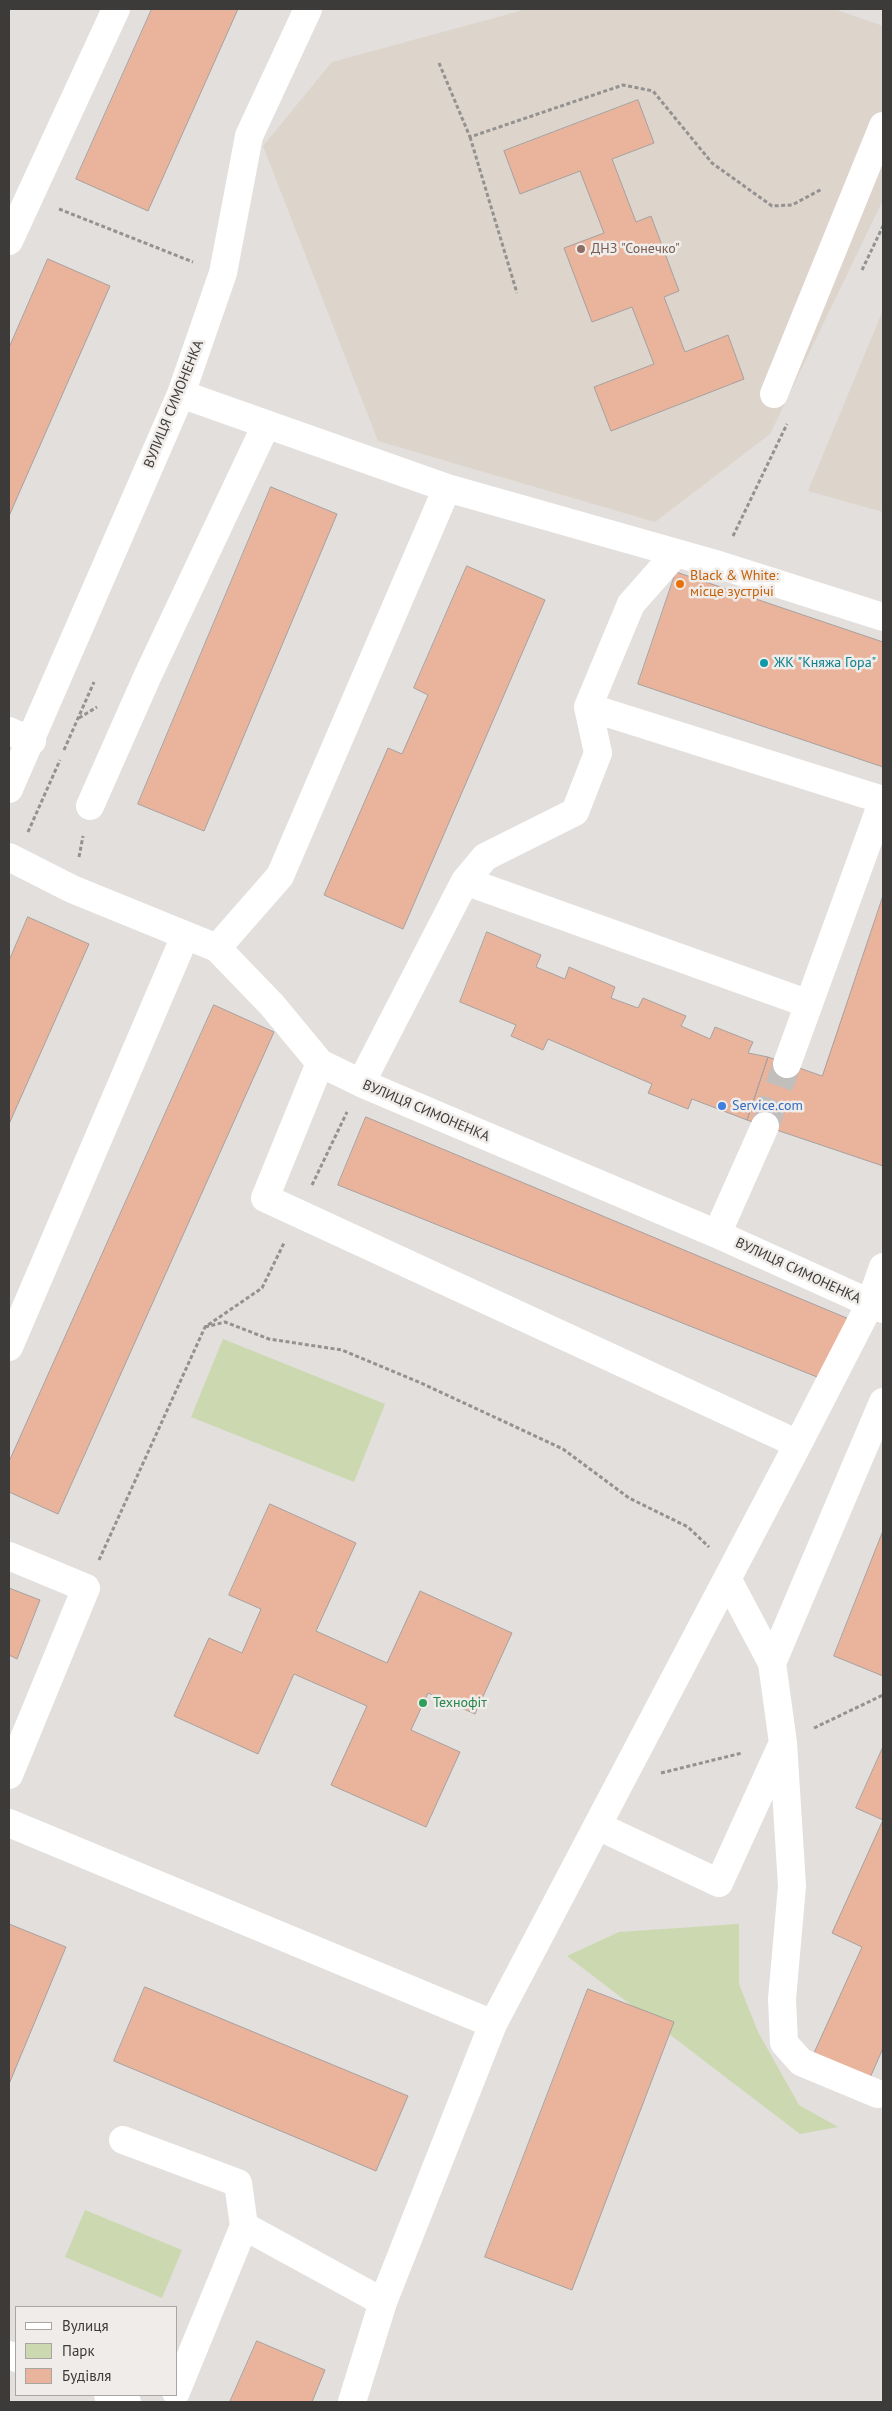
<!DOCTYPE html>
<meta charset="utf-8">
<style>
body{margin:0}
#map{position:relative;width:892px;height:2411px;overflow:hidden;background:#e2dfdc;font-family:"PT Sans",sans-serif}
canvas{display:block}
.frame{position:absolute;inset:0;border:10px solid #3d3b3a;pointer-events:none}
.legend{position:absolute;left:15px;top:2306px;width:162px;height:90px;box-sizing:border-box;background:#efece9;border:1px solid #a8a5a3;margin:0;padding:6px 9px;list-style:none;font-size:15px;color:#3d3b3a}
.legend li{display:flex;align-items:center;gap:10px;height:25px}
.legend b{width:25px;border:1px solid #a8a5a3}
</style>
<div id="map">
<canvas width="892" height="2411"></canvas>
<div class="frame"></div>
<ul class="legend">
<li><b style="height:6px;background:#fff"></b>Вулиця</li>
<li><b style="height:14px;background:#ccd8af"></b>Парк</li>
<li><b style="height:14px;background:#eab39b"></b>Будівля</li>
</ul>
</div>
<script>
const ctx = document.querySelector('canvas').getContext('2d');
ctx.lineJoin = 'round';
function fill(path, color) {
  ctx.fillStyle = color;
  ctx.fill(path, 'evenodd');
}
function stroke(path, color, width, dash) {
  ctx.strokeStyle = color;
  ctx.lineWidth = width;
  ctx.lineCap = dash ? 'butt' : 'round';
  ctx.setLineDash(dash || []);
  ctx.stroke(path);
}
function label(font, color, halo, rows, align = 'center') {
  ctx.font = font + ' "PT Sans",sans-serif';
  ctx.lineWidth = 5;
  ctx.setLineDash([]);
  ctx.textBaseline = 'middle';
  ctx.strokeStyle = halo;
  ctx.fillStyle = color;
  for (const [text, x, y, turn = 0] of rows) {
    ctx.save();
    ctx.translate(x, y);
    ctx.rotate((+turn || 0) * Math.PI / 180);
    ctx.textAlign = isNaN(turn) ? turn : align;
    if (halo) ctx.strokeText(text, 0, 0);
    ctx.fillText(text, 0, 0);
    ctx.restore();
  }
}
fill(new Path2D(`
 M522 9H834L883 26V200L770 434 655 522 378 441 263 146 332 62 520 11Z
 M883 310V512L808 491Z`), '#ddd4cb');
fill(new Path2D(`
 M223 1339 385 1404 354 1482 191 1417Z
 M739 1924V1984L758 2032 799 2105 838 2127 800 2134 567 1956 619 1932Z
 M85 2210 182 2250 162 2298 65 2257Z`), '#ccd8af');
const building = new Path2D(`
 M152 9H238L148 211 76 179Z
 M638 100 654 143 612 159 636 222 651 216 679 291 664 297 685 352 728 335 744 379 611 431 594 387 654 364 632 307 592 322 564 248 604 233 580 171 520 194 504 151Z
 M48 259 110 286 9 516V348Z
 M271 487 337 514 204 831 138 804Z
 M467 566 545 600 403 929 324 895 388 748 402 754 428 695 414 688Z
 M676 572 883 642V767L638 684Z
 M883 896V1166L747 1120 768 1057 822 1076Z
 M28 917 89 944 9 1124V961Z
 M487 932 541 955 536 967 565 979 569 967 615 987 611 998 638 1008 643 998 686 1016 681 1026 710 1039 715 1027 753 1042 748 1053 768 1057 747 1120 692 1099 688 1109 648 1093 652 1084 548 1039 543 1050 511 1036 516 1025 460 1002Z
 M214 1005 274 1032 58 1514 9 1492V1462Z
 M366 1117 849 1319 822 1379 338 1185Z
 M270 1504 356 1543 316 1631 387 1663 420 1591 512 1633 475 1714 428 1693 411 1730 460 1752 426 1827 331 1785 367 1706 294 1674 258 1754 174 1716 209 1638 242 1653 261 1609 229 1595Z
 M883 1531V1676L834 1656Z
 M9 1588 40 1600 17 1659 9 1655Z
 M883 1747V2048L870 2078 814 2053 862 1947 832 1933 883 1820 856 1808Z
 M9 1924 66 1947 9 2084Z
 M145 1987 408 2096 376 2171 114 2061Z
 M588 1989 674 2022 572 2290 485 2257Z
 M257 2341 325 2370 312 2402H230Z`);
fill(building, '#eab39b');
stroke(building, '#a5a1a0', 1);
stroke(new Path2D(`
 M765 1126 787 1064`), '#c1bebc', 28, [28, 14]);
stroke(new Path2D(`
 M439 63 470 137 623 85 653 91 712 163 772 206 792 205 822 189
 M470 137 517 293
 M59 209 193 262
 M862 270 883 226
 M733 536 787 424
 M79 718 97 707
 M64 750 94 682
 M28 832 60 760
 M79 857 83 836
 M312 1185 347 1112
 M205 1327 225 1322 269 1339 342 1350 421 1383 563 1449 629 1498 688 1527 709 1547
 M99 1560 205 1327 262 1288 284 1243
 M814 1728 883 1695
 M661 1773 742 1753`), '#949290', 3, [4, 2.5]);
stroke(new Path2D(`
 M9 241 116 9
 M181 394 447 488 719 565 883 617
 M774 394 883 126
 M676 553 631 604 588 707 883 800
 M9 731 32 741
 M9 789 181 394 223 273 249 136 308 9
 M90 806 148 675 266 425
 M9 857 72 889 217 948 272 1005 320 1063 361 1083 717 1234 883 1309
 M465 881 809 1004
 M217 948 280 876 447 488
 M320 1063 265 1198 798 1444
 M787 1064 883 800
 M361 1083 465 881 485 857 575 812 598 753 588 707
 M717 1234 765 1126
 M9 1347 185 936
 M9 1556 86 1588 9 1775
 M728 1580 772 1663 783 1743 792 1886 782 1999 784 2043 801 2062 878 2094
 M772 1663 883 1402
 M9 1823 493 2024
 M598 1826 719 1883 781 1747
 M123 2140 238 2183 244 2226
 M9 2355 16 2358
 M176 2392 244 2226 383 2302
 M108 2395 127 2402
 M352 2402 383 2302 493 2024 798 1444 870 1304 883 1267`), '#fff', 28);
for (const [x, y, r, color] of [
 [581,249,5,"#8d6e63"],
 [680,584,5,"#e8710a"],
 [764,663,5,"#0f9aa8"],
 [722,1106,5,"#3f7fe0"],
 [423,1703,5,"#2e9e5b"]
]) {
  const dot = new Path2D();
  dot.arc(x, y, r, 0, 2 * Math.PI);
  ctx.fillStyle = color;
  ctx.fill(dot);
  stroke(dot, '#efece9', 2);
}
label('14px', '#785e54', '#efece9', [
 ["ДНЗ \"Сонечко\"",591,249]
], 'left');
label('14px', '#3d3b3a', '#efece9', [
 ["ВУЛИЦЯ СИМОНЕНКА",174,404,-68],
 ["ВУЛИЦЯ СИМОНЕНКА",426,1111,23],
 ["ВУЛИЦЯ СИМОНЕНКА",798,1271,25]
]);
label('14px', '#c56008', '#efece9', [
 ["Black & White:",690,576],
 ["місце зустрічі",690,592]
], 'left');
label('14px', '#0d838f', '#efece9', [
 ["ЖК \"Княжа Гора\"",774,663]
], 'left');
label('14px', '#366cbe', '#efece9', [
 ["Service.com",732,1106]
], 'left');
label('14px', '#27864d', '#efece9', [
 ["Технофіт",433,1703]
], 'left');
</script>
